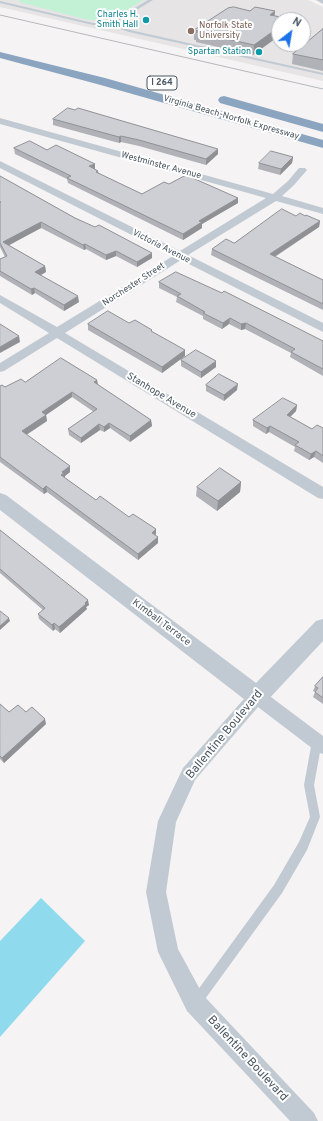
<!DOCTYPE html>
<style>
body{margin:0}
#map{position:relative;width:323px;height:1121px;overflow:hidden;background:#f5f3f3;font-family:Overpass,sans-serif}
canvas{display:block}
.north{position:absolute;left:271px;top:12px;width:40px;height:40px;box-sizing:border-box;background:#fff;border:1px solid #b7bbc0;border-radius:50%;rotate:31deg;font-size:11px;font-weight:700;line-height:16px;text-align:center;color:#4a5661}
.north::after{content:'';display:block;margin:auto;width:14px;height:18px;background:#1a73e8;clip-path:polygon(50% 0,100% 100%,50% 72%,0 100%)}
</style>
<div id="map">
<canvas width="323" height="1121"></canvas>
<div class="north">N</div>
</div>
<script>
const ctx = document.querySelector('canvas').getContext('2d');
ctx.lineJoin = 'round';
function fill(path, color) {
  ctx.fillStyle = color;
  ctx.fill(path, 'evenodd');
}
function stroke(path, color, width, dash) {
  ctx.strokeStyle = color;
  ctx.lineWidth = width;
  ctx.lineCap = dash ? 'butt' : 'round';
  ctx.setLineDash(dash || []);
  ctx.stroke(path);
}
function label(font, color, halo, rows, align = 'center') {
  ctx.font = font + ' Overpass,sans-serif';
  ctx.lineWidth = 4;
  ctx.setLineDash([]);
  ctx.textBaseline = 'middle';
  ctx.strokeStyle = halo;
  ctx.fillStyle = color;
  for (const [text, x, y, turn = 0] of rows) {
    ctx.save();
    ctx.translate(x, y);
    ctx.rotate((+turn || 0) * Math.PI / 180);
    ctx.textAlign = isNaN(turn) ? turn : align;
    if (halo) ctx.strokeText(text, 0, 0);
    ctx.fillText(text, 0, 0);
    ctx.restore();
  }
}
fill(new Path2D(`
 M0 0H308L323 7V81L0 7ZM279 20H303V44H279Z`), '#e6e4e5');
fill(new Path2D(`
 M19 0H144C125 11 110 21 88 20L27 4 19 2Z`), '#c3f1d5');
fill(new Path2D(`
 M41 898 85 941 0 1037V941Z`), '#90daee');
fill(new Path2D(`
 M148 0H153L120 20 118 22 120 26 130 30 323 73V75L129 32 117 28 116 26 93 25 0 3V1L93 23 115 24 114 22 118 18Z
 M317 737 320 738 322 741 314 785 320 817 307 850 282 893 200 1006 196 1008 192 1006 190 1002 192 998 274 885 299 842 310 817 304 785 312 741 314 738Z`), '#c1cad2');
fill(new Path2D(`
 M316 0H323V4Z
 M0 118 273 194 288 181 299 168H305L307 170 294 185 282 196 323 208V214L276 201 188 255 323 323V332L181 260 65 333 323 487V499L318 498 57 338 4 371 0 372V363L49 333 0 303V295L57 327 173 256 0 168V161L180 251 266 198 0 124Z
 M257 688 263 691 323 736V754L317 752 258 707 195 780 176 822 166 892 178 949 203 995 314 1113 318 1121H290L187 1011 158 952 146 892 158 821 183 768 251 691Z`), '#c1cad2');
fill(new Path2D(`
 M0 493 6 495 256 683 316 621 323 619V641L265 703 257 706 249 703 0 510Z`), '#c1cad2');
fill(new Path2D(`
 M0 52 105 78 323 140V148L97 84 0 58Z
 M224 96 323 124V132L220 103 218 100 220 97Z`), '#8ba5c1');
stroke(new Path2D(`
 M0 15 323 89`), '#b5b8bd', 1);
fill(new Path2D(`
 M250 11H275L274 16 253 55 196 42V40H194V30Z
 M323 29V71L292 64 293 54Z
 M53 119 218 149V154L206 165 139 146 121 142 119 143 53 125Z
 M14 148 47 150 95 164 94 169 98 171 99 174 142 194 169 184 238 198V203L202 224V228L183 240 68 183 67 179 15 154Z
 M293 157 292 163 280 175 258 169 259 163Z
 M0 176 75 218 152 258 137 267 116 256 106 260 86 249 84 250 41 228 8 245 45 266 46 272 40 275 79 302 64 311 35 293 32 295 0 276V259L5 257 0 247Z
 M296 216H305L320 221 319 227 275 257 323 280V310L211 255 212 249 234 243Z
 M159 282 323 341V376L290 357 291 353 245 329 241 330 229 324 222 329 203 319V316L176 302 177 297 159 288Z
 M129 323 152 330V332L185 356 162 373 88 330V324Z
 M181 360 216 367 201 378 181 366Z
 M97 380 98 385 151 420 152 426 130 442 110 428 104 432 100 430 81 443 69 435 68 429 94 412 72 397 46 415 47 421 26 435 70 466V472L65 476V478L96 500 129 517 158 537V543L138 560 47 492 44 494 0 462V386L5 387 25 382Z
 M206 385 237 390 224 401 206 391Z
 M297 405 296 411 290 417 312 429 323 428V463L314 457 309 460 294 451 295 447 269 432 266 434 253 426V420Z
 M241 482 240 492 217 511 196 496 197 487Z
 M0 530 89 605 86 607 87 609 60 633 55 629 53 631 39 619 38 614 43 610 0 573Z
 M323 677V704L313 697 315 692 313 691 315 686Z
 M0 704 9 712H26L46 724 4 763 0 759Z`), '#b0b2b7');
fill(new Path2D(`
 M275 11 274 21 270 15Z
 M279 27V36L253 55 254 45Z
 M121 136V142L119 143V137Z
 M218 149V154L206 165V159Z
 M293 157 292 163 280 175 281 169Z
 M95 164V169L89 172V166Z
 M238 198V203L202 224V228L183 240V234L199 221Z
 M320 221 319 227 269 260 270 254Z
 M41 222V228L4 248 3 242Z
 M85 244 86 249 84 250 83 245Z
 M116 251V256L106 260V255Z
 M152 253V258L137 267V262Z
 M45 266 46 272 36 278 35 272Z
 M34 288 35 293 32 295 31 289Z
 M78 296 79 302 64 311V305Z
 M230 318 229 324 222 329 223 323Z
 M246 323 245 329 241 330V324Z
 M19 336 20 342 0 353V347Z
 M185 350V356L162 373V367Z
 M216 361V367L201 378V372Z
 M97 380 98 386 94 382Z
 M238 384 237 390 224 401V395Z
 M72 392V397L46 415 47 421 23 437 22 431 42 412Z
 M297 405 296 411 286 421 287 415Z
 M151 420 152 426 130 442V436Z
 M109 423 110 428 104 432V427Z
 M99 424 100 430 81 443V438Z
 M270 426 269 432 266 434 267 428Z
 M316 451 314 457 309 460 311 454Z
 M70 466V472L65 476V479L61 475 62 472Z
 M241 482 240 492 217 511 218 501Z
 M46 486 47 492 44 494 43 489Z
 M156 529V535L152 533Z
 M158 537V543L138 560V554Z
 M88 600 89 605 86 607 87 609 60 633 59 627Z
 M9 618 10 621 0 630V626Z
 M54 623 55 629 53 631 52 625Z
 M45 719 46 724 4 763 2 758Z`), '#909195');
const building = new Path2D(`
 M234 7 250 11 255 7 275 11 270 15 286 18 284 20H285H279V27L254 45 196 32 199 31 194 30 228 8Z
 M323 29V60L293 54Z
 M68 108 75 110 78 108 218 149 206 159 139 140 121 136 119 137 53 119Z
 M30 141 47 150 56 145 95 164 89 166 98 171 96 172 142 194 164 182 169 184 186 175 238 198 199 221 202 222 183 234 67 178 71 176 14 148Z
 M271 151 293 157 281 169 259 163Z
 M0 176 75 218 95 227 99 225 152 253 137 262 116 251 106 255 85 244 83 245 41 222 3 242 45 266 35 272 78 296 64 305 34 288 31 289 0 271V259L7 256 0 243V202H1H0Z
 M282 209 296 216 300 213 305 216 306 215 320 221 270 254 323 280V304L212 249 226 239 234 243Z
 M176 272 222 293 224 291 323 341V369L291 352 295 349 246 323 241 324 230 318 223 323 203 313 205 312 177 296 181 294 159 282Z
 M108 311 129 323 135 320 152 330 151 331 185 350 162 367 88 324Z
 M0 324 19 336 0 347Z
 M196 350 216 361 201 372 181 360Z
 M61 358 97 380 94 382 151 420 130 436 109 423 104 427 99 424 81 438 68 429 97 409 72 392 42 412 46 415 22 431 70 466 62 472 64 473 61 475 96 500 100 496 129 517 133 514 156 529 152 533 158 537 138 554 46 486 43 489 0 457V386L2 385 5 387 21 379 25 382Z
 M219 374 238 384 224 395 206 385Z
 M283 398 297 405 287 415 312 429 317 425 323 428V456L316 451 311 454 295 445 299 442 270 426 267 428 253 420Z
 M220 468 241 482 218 501 197 487Z
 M0 530 88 600 85 603 86 604 59 627 54 623 52 625 38 614 45 608 0 569Z
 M0 611 9 618 0 626Z
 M323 677V698L315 692 318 688 315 686Z
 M0 704 9 712 18 705 26 712 32 707 45 719 2 758 0 756Z`);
fill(building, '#cdcfd5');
stroke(building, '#909195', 1);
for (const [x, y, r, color] of [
 [146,20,4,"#0f9aa8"],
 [191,31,4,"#8d6e63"],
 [259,52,4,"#0f9aa8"]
]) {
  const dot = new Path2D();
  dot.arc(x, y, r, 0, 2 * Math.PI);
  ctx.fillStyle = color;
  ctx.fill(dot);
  stroke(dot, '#fff', 1.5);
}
label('9px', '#0d838f', '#fff', [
 ["Charles H.",138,15],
 ["Smith Hall",138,25],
 ["Spartan Station",251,52]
], 'right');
label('9px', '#785e54', '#fff', [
 ["Norfolk State",199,26],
 ["University",199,36]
], 'left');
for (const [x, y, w] of [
 [162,83,30]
]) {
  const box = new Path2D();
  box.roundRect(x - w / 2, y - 7, w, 14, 3);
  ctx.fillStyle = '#fff';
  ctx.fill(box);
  stroke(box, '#4a5661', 1);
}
label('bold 9px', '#4a5661', null, [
 ["I 264",162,83]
]);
label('9px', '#4a5661', '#fff', [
 ["Virginia Beach-Norfolk Expressway",231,118,16],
 ["Westminster Avenue",161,166,15],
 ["Victoria Avenue",161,247,27],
 ["Norchester Street",134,285,-33]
]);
label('10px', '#4a5661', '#fff', [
 ["Stanhope Avenue",161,396,31],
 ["Kimball Terrace",161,623,37]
]);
label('12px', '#4a5661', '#fff', [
 ["Ballentine Boulevard",225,735,-50],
 ["Ballentine Boulevard",247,1059,47]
]);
</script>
